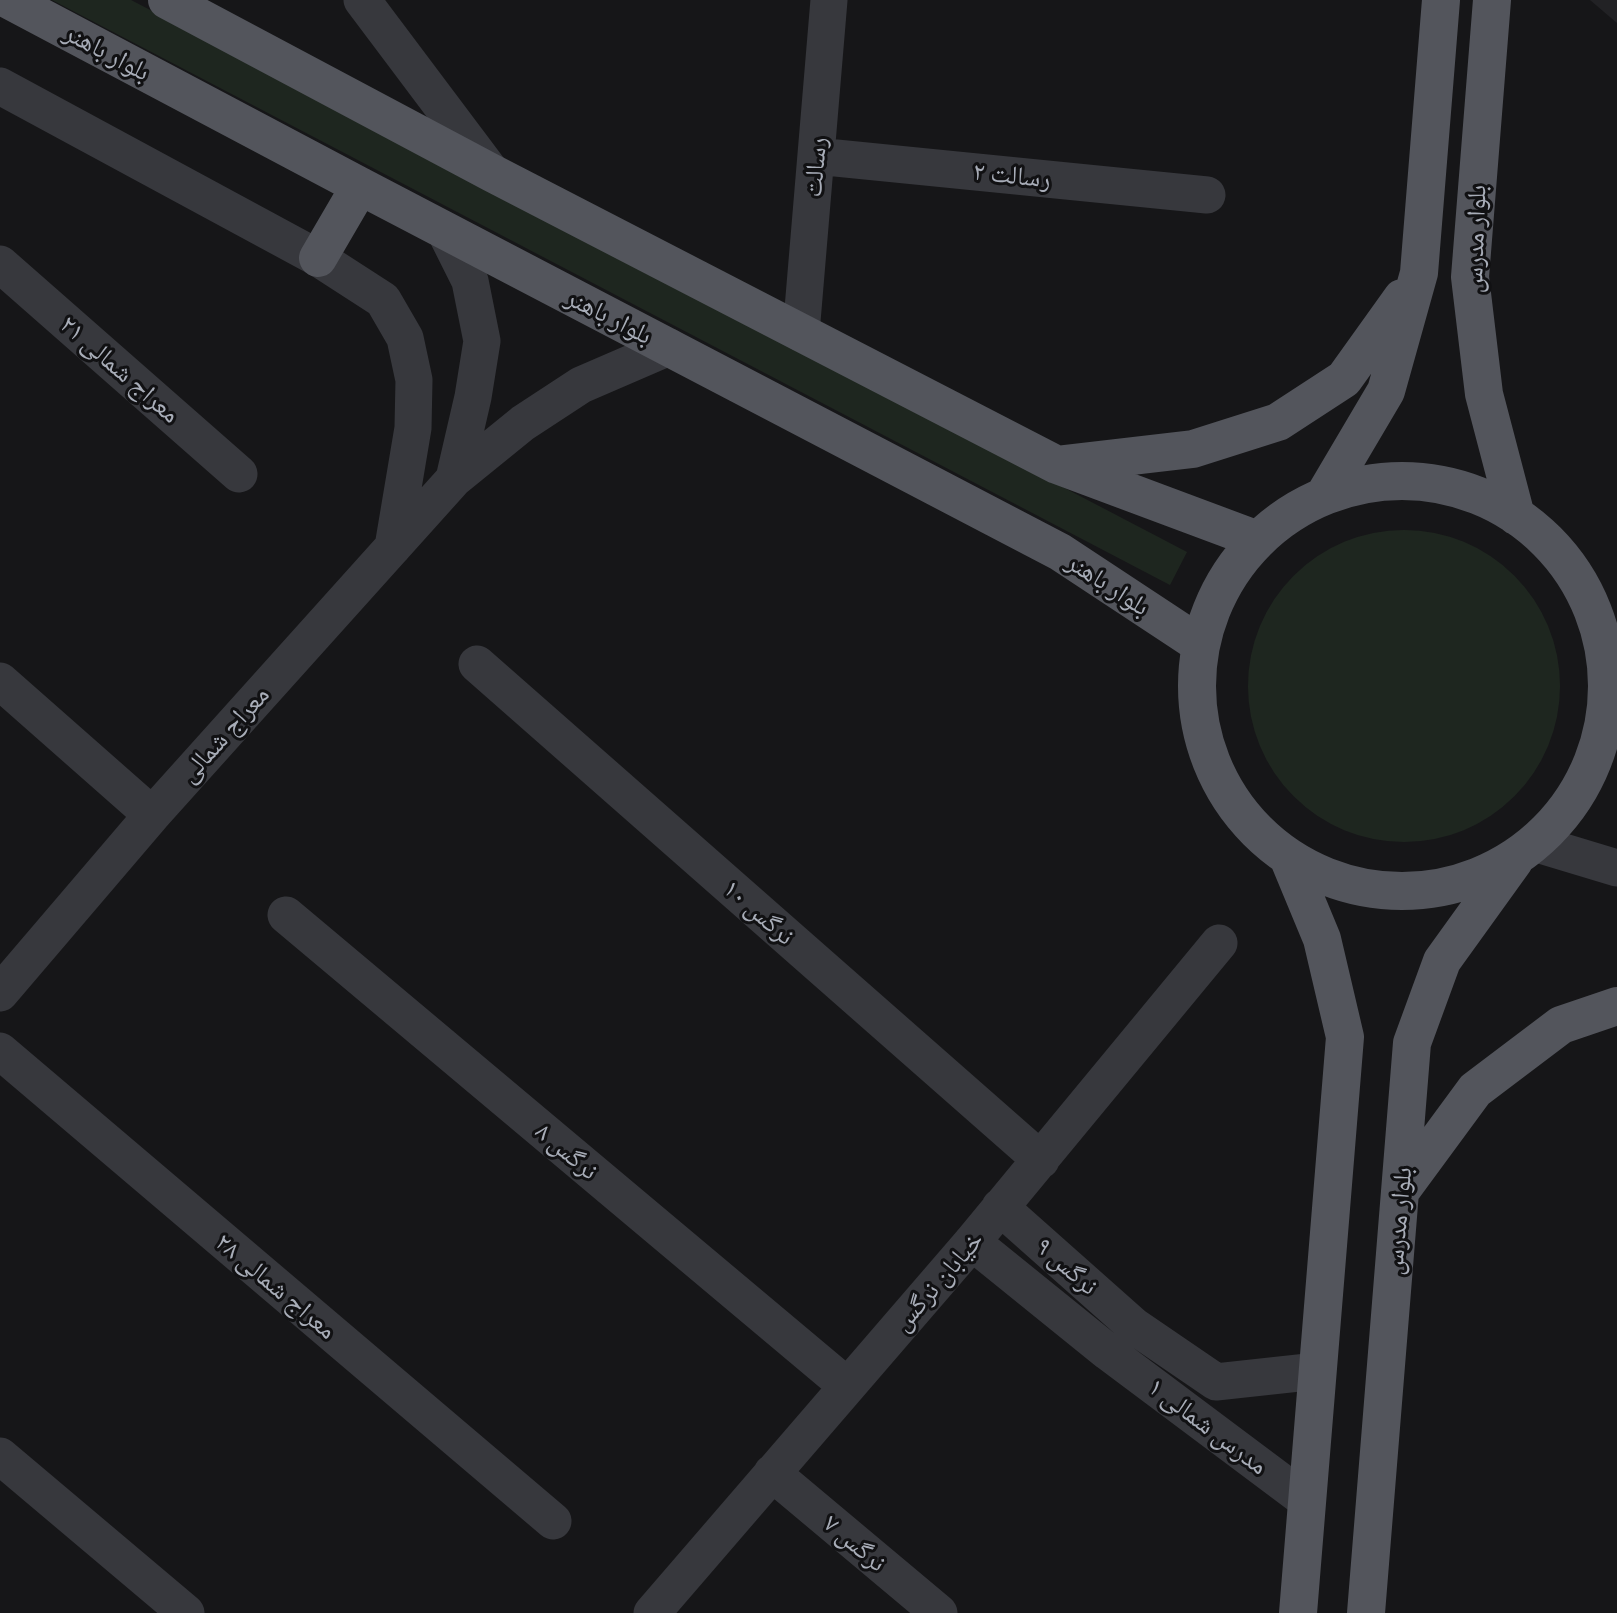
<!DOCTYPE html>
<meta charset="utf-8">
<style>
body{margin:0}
canvas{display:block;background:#161618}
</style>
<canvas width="1617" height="1613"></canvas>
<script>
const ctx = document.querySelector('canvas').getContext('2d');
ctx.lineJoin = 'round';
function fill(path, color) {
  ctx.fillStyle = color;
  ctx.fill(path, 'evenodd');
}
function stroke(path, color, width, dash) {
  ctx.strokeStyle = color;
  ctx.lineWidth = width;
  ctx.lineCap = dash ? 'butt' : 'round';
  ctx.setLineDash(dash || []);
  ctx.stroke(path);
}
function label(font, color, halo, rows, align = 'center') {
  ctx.font = font + ' "Exo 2","Noto Naskh Arabic",sans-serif';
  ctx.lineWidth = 6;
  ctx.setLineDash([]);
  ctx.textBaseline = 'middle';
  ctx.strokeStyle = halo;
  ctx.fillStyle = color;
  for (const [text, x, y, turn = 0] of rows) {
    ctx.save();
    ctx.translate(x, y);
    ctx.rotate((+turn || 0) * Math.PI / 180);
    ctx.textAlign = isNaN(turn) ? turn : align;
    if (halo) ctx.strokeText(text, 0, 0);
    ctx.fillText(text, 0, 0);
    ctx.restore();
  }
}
fill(new Path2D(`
 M1590 0H1617V23Z`), '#222225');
fill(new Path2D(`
 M52 0H131L1187 552 1170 585Z
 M1248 686a156 156 0 1 1 312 0a156 156 0 1 1-312 0Z`), '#1e261f');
stroke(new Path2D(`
 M362 0 492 173
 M0 86 318 258 383 300 405 338 414 380 413 428 393 547
 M816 156 1207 195
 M445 231 470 281 482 341 473 397 454 479 523 423 581 385 669 347
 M0 264 239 474
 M801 333 829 0
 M1603 647 1617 665
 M477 664 1041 1160
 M0 681 152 815
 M1534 843 1617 868
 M286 915 847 1386
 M0 993 152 815 454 479
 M0 1051 553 1521
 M1000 1207 1134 1326 1216 1382 1317 1371
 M972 1242 1108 1352 1307 1501
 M0 1456 186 1613
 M772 1473 939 1613
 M652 1613 972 1242 1219 943`), '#37383d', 37);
stroke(new Path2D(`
 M9 0 360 186 1060 552 1201 645
 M167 0 492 173 1057 465 1258 540
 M1492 0 1470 277 1484 394 1516 516
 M318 258 360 186
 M1064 464 1193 449 1278 422 1344 379 1402 298
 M1197 686a205 205 0 1 1 410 0a205 205 0 1 1-410 0Z
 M1324 496 1386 391 1419 273 1441 0
 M1288 857 1322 939 1345 1037 1298 1613
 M1400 1192 1475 1090 1561 1025 1617 1006
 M1366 1613 1412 1043 1442 961 1514 861`), '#53555c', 38);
label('26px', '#a8adb8', '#111113', [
 ["بلوار باهنر",107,52,28],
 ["رسالت",815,167,-85],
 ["رسالت ۲",1012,175,6],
 ["بلوار مدرس",1475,239,-88],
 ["بلوار باهنر",609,316,27],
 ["معراج شمالی ۲۱",120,369,41],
 ["بلوار باهنر",1108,584,33],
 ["معراج شمالی",224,734,-48],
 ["نرگس ۱۰",759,912,41],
 ["نرگس ۸",567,1151,40],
 ["بلوار مدرس",1398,1221,-85],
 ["نرگس ۹",1067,1266,41],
 ["خیابان نرگس",938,1281,-49],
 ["معراج شمالی ۲۸",276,1286,40],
 ["مدرس شمالی ۱",1208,1426,37],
 ["نرگس ۷",855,1543,40]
]);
</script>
